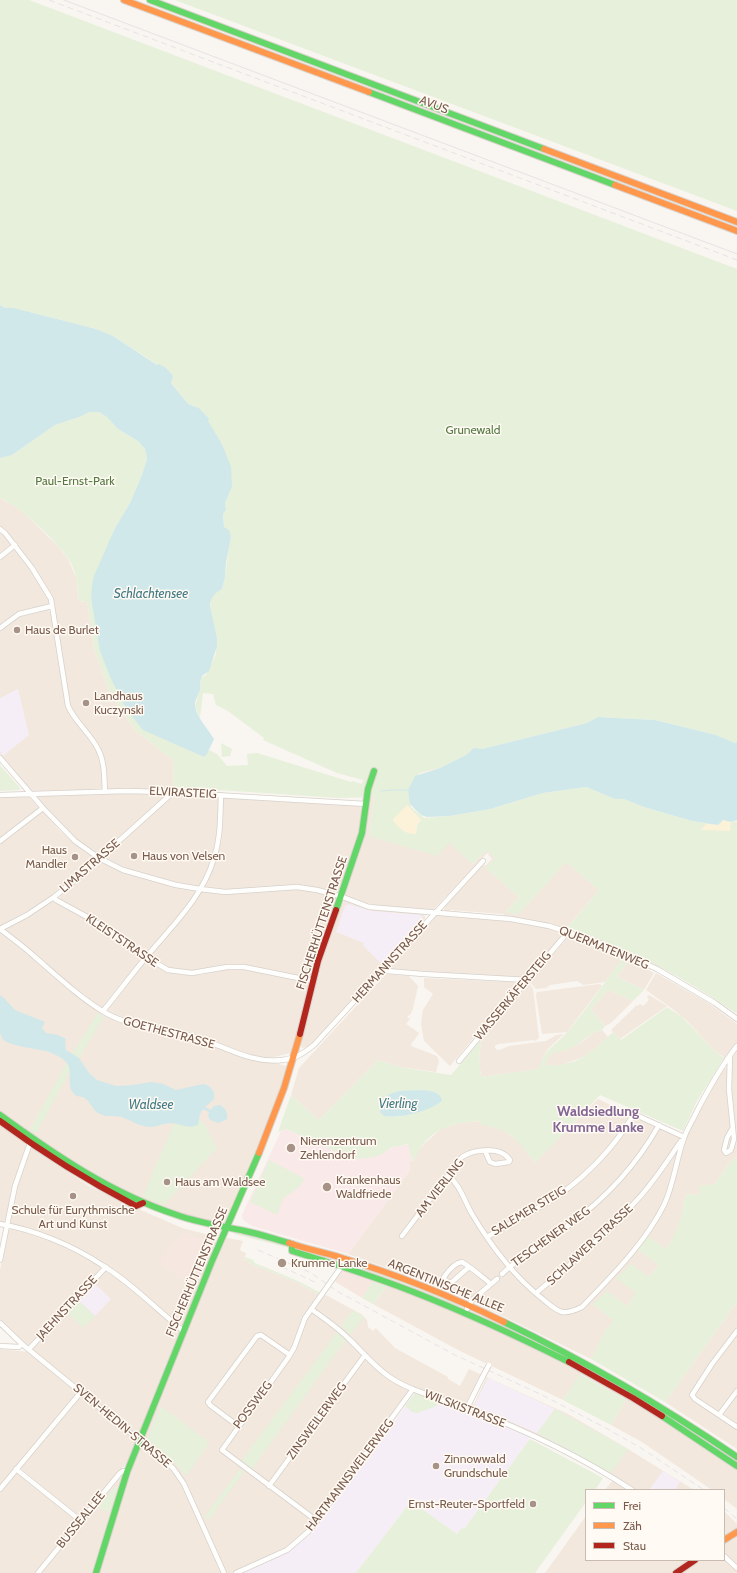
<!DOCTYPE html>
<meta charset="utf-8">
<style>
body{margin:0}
#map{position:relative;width:737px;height:1573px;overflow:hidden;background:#f9f5f0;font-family:Cabin,sans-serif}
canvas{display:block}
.legend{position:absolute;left:585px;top:1489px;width:140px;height:72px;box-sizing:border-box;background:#fffaf3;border:1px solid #cabbb1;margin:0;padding:5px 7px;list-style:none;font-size:12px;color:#7a5c4d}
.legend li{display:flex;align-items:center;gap:8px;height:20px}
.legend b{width:20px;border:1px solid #cabbb1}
</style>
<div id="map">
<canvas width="737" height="1573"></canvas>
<ul class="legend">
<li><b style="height:5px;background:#63d668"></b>Frei</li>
<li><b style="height:5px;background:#ff974d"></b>Zäh</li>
<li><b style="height:5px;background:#b3261e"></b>Stau</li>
</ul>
</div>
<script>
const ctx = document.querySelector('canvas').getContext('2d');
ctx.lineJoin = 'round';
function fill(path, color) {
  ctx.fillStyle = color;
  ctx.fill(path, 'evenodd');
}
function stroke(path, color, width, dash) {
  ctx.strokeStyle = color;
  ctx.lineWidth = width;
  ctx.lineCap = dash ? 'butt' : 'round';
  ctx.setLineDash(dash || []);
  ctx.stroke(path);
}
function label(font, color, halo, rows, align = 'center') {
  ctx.font = font + ' Cabin,sans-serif';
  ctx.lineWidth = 3;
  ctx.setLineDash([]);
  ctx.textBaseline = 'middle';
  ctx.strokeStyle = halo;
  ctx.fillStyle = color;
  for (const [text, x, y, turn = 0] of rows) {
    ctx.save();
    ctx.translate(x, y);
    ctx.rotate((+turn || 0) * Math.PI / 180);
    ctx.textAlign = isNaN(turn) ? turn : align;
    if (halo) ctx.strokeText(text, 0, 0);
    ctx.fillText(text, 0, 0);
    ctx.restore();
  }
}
fill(new Path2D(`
 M0 498 13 505 25 514 59 547 68 559 76 577 79 602 87 601 95 652 110 693 135 730 174 761 173 790 109 789 107 788 104 760 73 715 69 701 51 593 32 565 0 528Z
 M0 531 6 537 11 545 0 554Z
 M14 549 31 568 48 598 49 604 20 612 0 626V558Z
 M48 610 51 612 67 709 71 716 97 751 101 763 103 788 101 790 31 791 0 754V631L18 617Z
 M125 793 165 794 166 796 99 855 73 837 55 819 37 798 39 796Z
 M174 795 218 797 219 799 217 838 208 869 200 885 198 887 145 875 126 868 105 858 106 855Z
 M0 797H29L39 808 0 839Z
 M224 797 360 806 361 810 362 811 359 832 340 889 335 893 320 888 297 885 229 890 204 887 214 866 221 842 223 822V799Z
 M369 797H374L369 836 449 842 473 864 486 850 495 858 486 868 519 897 506 912 528 904 566 861 599 890 566 929 540 922 507 917 503 914 450 910 449 912H446L444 909 445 906 481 866 486 865 492 859 487 853 433 910 382 906 370 904 346 896V892L345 891Z
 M41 812H44L59 830 75 844 93 857 94 860 59 891 37 906 0 926V844L13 835Z
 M100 861 141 878 195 890V893L174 922 147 953H144L102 924 59 899 60 896Z
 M295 889 309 890 334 896 336 898 335 901 336 902 312 974H311L309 978 252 967 192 972 174 969 166 967 151 958V954L202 891Z
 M345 900 360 906 372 909 423 914 425 916V919L315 1041 308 1047 302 1048 300 1043 324 951 340 904H342Z
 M55 901 103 929 141 956 142 958 103 1008 100 1007 71 985 6 930V928L51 902Z
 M437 915 528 923 561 931 562 934V937L526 978 485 976 390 969 391 966Z
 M0 932 99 1011 114 1020 134 1027 186 1037 269 1062 287 1066V1070L279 1095 265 1133 227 1219 225 1222 217 1223 194 1218 153 1205 107 1183 49 1147 0 1112Z
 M569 936 623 958 605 982 583 985 577 981 550 985 546 988 536 989 530 982Z
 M629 960 654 973 644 990 617 977Z
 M146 961 165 971 183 975H201L227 969H241L307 982 309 988 293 1049 291 1053 274 1057H259L235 1050 196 1035 123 1020 109 1012 108 1008Z
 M656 973 710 1004 737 1024V1044L723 1062 722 1060 724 1057 715 1051 687 1021 670 1007 646 990Z
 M387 974 409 976 418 986 413 1009 410 1015H409L407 1017 410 1019 406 1024 419 1033 413 1042H412L411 1046 437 1056 439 1061 436 1072 399 1067 378 1060 319 1120 291 1095 299 1068 384 976Z
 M424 978 514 982 517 986 450 1066 424 1041 421 1024 422 1016 423 1010 433 994 424 987Z
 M529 983 533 989 539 1038 535 1041 534 1040 498 1044 495 1046V1048L497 1050 502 1049 509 1046 546 1041 556 1035 564 1034 548 1049 542 1060 540 1069 481 1077 479 1059 481 1040Z
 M600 984 602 986 567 1032 542 1034 536 995 537 992Z
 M608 990 633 1001 611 1023 605 1026 591 1009Z
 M649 995 667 1006 620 1039 611 1030 637 1005 638 1006 640 1004 643 1006 649 1000 647 997Z
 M602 1030 608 1037 588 1055 560 1066 546 1065V1063L551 1053 573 1047 582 1042 594 1032Z
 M737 1049V1156L728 1165 715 1184 700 1195 686 1194 680 1224 674 1237 666 1249H638L659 1265 649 1277 617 1278 637 1293 627 1306 592 1304 614 1320 604 1333 591 1359 452 1291 348 1254 410 1170 409 1162 414 1160 419 1149 426 1142 441 1129 459 1123 479 1121 501 1129 511 1136 518 1141 535 1162 598 1099 685 1140 710 1089 722 1069 730 1067 732 1057Z
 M0 1124 25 1143 26 1146 13 1185 5 1223 0 1222Z
 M33 1149 89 1186 120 1201 182 1228 213 1236 216 1238 217 1244 184 1325H179L111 1268 96 1258 61 1241 10 1224 19 1178 30 1150Z
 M12 1228 58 1244 79 1254 100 1266 101 1268 100 1271 29 1345H26L0 1321V1270L8 1231Z
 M227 1238 243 1241 240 1249 241 1251 246 1253 244 1259 248 1261 249 1263 296 1282 318 1294 319 1292 321 1293 305 1315 290 1352H287L262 1333H257L206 1402 207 1405 235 1427 220 1448 221 1452 314 1521 306 1532 286 1548 232 1573H226L210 1537 172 1466 145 1442 146 1441 144 1436 220 1247Z
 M105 1270 124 1283 180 1331 140 1433 139 1432 136 1434 34 1351 32 1348Z
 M388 1285 453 1310 533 1346 654 1413 737 1469V1509L724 1499V1490H712L642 1442 611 1425 626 1400 581 1374 563 1400 458 1350 373 1304Z
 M324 1294 361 1314 367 1320 368 1327 373 1331 376 1328 395 1348 448 1377V1379L460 1386 469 1369 482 1375 467 1404 465 1405 418 1389 401 1382 382 1370 316 1310 315 1307Z
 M737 1302V1449L665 1402Z
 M310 1313H315L338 1330 362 1355 268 1483 225 1451 224 1447 288 1360 304 1322Z
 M259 1336 286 1355 287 1357 238 1423 211 1404V1401Z
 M0 1349 29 1352 76 1390 77 1393 0 1486Z
 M364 1360H367L410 1390 316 1518 273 1487 272 1484Z
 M484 1376 568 1414 628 1449 694 1490H634L615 1477 471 1408V1404H474L486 1378Z
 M80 1396H83L135 1439 134 1440 136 1445 130 1458 125 1465 80 1517 20 1468Z
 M141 1447 143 1448 144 1447 165 1464 178 1478 185 1492 222 1573H98L128 1477 139 1448Z
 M15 1473H17L77 1521 35 1573H0V1492Z
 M120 1478 122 1479 94 1573H41Z
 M613 1480 629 1490H605Z
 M724 1511 737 1524V1528L724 1537Z
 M586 1516V1560H691L672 1573H545Z
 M737 1537V1566L724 1555V1542L727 1540 731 1541Z
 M724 1558 737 1570V1573H679L698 1560H724Z`), '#f2e8de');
fill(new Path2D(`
 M183 1232 214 1243 194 1290 159 1262Z
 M345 1270 375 1280 362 1298 334 1281 341 1271Z`), '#f6e8e1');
fill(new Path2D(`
 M18 689 29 735 3 756 0 751V698Z
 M348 904 373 911 421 915 423 919 383 965 363 946 364 943 336 932 345 906Z
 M95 1284 111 1299 95 1316 79 1301Z
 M488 1378 555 1409 537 1433 476 1407 475 1404Z
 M415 1393 508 1427 528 1436 530 1439 464 1529 457 1534 411 1501 356 1573H243L286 1553 312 1533Z
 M663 1471 680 1482 675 1490H649Z`), '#f6eef6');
fill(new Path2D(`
 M286 1129 350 1158 360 1159 384 1153 390 1148 409 1144 412 1161 409 1162 410 1170 348 1254 252 1226 243 1220 242 1215 281 1131Z`), '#fae9e9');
fill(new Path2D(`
 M0 0H29L737 269V742L735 743 716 735 655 720 598 717 587 723 482 749H473L466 755 440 768 420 773 408 790 411 807 424 818 450 816 490 809 543 793 586 787 615 799H624L644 807 692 821 718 825 737 821V1014C685 977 628 949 568 927L599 890 566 862 518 915 506 912 519 897 485 868 495 858 486 850 473 864 449 843 437 856 369 836 374 797 339 798 173 787 174 761 135 730 110 693 95 652 87 601 79 602C78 590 77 576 72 565 63 546 20 506 0 498V458L12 455 55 425 82 416 89 412H99L107 417 118 429 138 441 145 449 147 459 142 475 130 503 115 528 107 549 91 598 94 613 143 729 204 757 209 750 217 754 227 766 248 765 247 754 257 753 351 782 353 781 362 784 363 780 337 773 263 740 264 738 228 711 216 705 213 694 203 693 200 718 195 706 201 686 200 682 202 677 206 675 216 654 210 600 217 591 222 589C227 572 227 555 231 537L224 527 223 514 226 510 225 503 232 487 226 456 222 444 199 408 188 404 157 365 146 357 113 336 96 329 14 308H5L0 305ZM408 806 421 820 417 825V830L398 815Z
 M175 0H737V211Z
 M221 743 232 749 230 756 222 757Z
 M0 765 20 788 19 790 0 791Z
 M623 957 629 960 617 977 644 990 633 1001 608 990 591 1009 605 1026 602 1030 594 1032 577 1045 564 1051 551 1053 546 1064V1065C576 1068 593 1051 613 1032L621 1040 667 1007 682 1017 715 1051 724 1058 697 1101 683 1131 600 1095 550 1148 535 1162C525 1150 516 1137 502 1130 495 1127 487 1127 480 1124L479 1121C456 1122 434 1128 420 1148 417 1152 417 1158 412 1161L408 1144 390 1148 384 1153 375 1157 360 1159 350 1158 286 1129 278 1132 291 1095 319 1120 378 1060 399 1067 451 1075 481 1040 479 1059 481 1077 539 1069C545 1047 556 1046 569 1030 588 1007 605 982 623 957ZM424 1090 435 1092 439 1094 441 1102C426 1111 406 1117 388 1117L380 1109C384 1088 407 1091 424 1090Z
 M98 1013 104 1017 79 1058 72 1054Z
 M67 1062 70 1071 36 1134 30 1129Z
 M199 1119 204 1123 217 1148 164 1205 143 1196 174 1123 187 1127 198 1125Z
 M737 1156V1302L665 1402 591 1359 604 1333 613 1320 592 1304 607 1291 627 1306 636 1293 616 1278 631 1264 649 1277 659 1265 637 1249 647 1236 666 1249C678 1232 682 1215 686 1194L700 1195 699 1186 715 1184 728 1165Z
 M269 1160 304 1178 300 1186 283 1199 277 1215 250 1202Z
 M235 1231 290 1246 289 1248 234 1234Z
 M245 1257 253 1260 255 1263 298 1281 319 1292 318 1294 296 1282 249 1263 248 1261 244 1259Z
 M348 1262 461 1305 460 1307 399 1283 348 1265Z
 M373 1281 387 1286 373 1304 362 1298Z
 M79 1301 95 1316 83 1328 67 1313Z
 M353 1310 364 1317 350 1335 341 1326Z
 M499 1322 572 1359 658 1408 656 1410 498 1324Z
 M337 1332 346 1340 252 1469 241 1461Z
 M580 1374 626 1400 611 1425 563 1400Z
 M415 1393 439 1401 437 1406 417 1413 412 1412 405 1406Z
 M162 1407 209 1442 207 1444 208 1445 186 1476 171 1459 147 1439 160 1408Z
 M555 1409 628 1449 611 1473 537 1433Z
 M661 1410 737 1460V1463L660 1412Z
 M530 1439 603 1478 595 1490H586V1502L535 1573H356L411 1501 457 1534 462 1528 464 1529Z
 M240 1469 244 1472 207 1522 205 1516Z
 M114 1487 117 1488 110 1513 98 1507Z`), '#e7f0db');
fill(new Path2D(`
 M407 805 421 820 417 825 416 834C406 835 399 828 393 821V819Z
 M723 820 731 822 730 831 701 830 707 823 718 825Z`), '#fbf2d9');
fill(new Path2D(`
 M0 305 5 308H14L96 329 113 336 157 365 159 364 166 368 173 376 171 383 188 404 199 408 209 419 208 421 222 444 231 467 232 487 225 503 226 510 223 514 224 527 229 530 231 537 226 563 225 577 222 589C216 592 210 598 210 605L217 639V646L209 671 202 676 200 682C203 691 194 698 195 706 197 718 208 729 214 739L207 754 204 757 143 730 127 710 111 679 100 651 91 598 92 585 94 576 115 528 130 503 142 475 147 459 145 449 138 441 118 429 107 417 99 412H89L82 416 55 425 12 455 0 458Z
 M598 717 655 720 716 735 735 743 737 742V820L731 822 723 820 718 825 692 821 644 807 624 799H615L586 787 543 793 490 809 450 816 427 817 421 815 410 804 408 790 415 776 440 768 466 755 474 748 482 749 587 723Z
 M0 995 4 998 15 1010 45 1022 42 1028 46 1033 58 1035 66 1039 65 1042 66 1050 79 1058 89 1073 97 1080 116 1086 133 1085 151 1082 163 1084 176 1090 203 1084 209 1086 214 1092V1099L205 1107 211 1110 214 1106 220 1105C226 1109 228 1112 227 1119L219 1123 210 1120 208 1116 209 1112 203 1109 200 1114 198 1125C187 1129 181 1124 171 1123 164 1123 157 1127 150 1127 140 1127 131 1120 121 1117 113 1115 106 1118 98 1113 92 1109 91 1103 86 1099 82 1095 76 1098 73 1093 65 1081 76 1069 63 1059 45 1046 23 1051 3 1040L0 1033Z
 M424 1090C432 1091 441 1092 442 1101 430 1111 400 1119 384 1116L380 1112C380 1087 407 1091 424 1090Z`), '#d0e8ea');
stroke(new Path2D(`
 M381 791 394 790H408`), '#d0e8ea', 1);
const street = new Path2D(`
 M0 529 5 533 32 568 51 599 68 706C75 722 90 733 98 749 105 762 104 777 105 792
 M0 557 15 545
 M0 628 19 614 52 606
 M0 758 43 808 75 841 99 858 123 870 176 885 200 889 225 892 297 887 317 890 340 896 369 907 511 919 549 926 598 942 657 969 715 1003 737 1019
 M0 795 126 791 165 792 366 804
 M0 841 43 808
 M54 897 56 900 89 918 118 937 146 957 168 970 192 973 227 967H244L313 981
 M0 929C12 938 24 947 35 957 57 976 79 997 104 1012 131 1028 162 1028 191 1036 222 1044 249 1064 282 1060 295 1059 304 1053 314 1045L483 861
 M0 929 27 915 54 897 80 876 170 795V792
 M385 968 387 971 423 974 528 980
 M103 1011C118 993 132 974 147 956 172 926 203 897 214 858 221 837 220 817 221 795
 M730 1056 729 1089 734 1139 731 1150 726 1153 724 1150 727 1138 732 1129
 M459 1061 568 932
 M448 1175C460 1185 464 1200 472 1214 491 1246 514 1277 544 1300 549 1304 555 1310 562 1312 569 1313 576 1310 582 1307 612 1276 645 1243 664 1205 674 1184 676 1160 684 1138 687 1129 693 1120 697 1111 709 1088 721 1066 737 1046
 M0 1224C35 1230 72 1245 102 1265 130 1282 158 1310 183 1331
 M402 1236 462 1157C475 1149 501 1146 510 1160L509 1162 495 1164 490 1162 485 1151
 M487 1237C511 1223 536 1210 559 1195 590 1173 615 1146 634 1114L684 1137
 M0 1260 15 1186 30 1143
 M469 1267 452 1282 450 1283 445 1280 444 1277C448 1271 455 1263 462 1262 472 1268 481 1276 491 1284
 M502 1274C522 1255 547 1242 569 1225 605 1199 637 1164 659 1125
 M332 1280 342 1266 344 1258
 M536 1293C571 1264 606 1235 637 1200 654 1182 667 1161 681 1141
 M311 1309C324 1318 338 1328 349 1339 363 1352 375 1368 391 1378 414 1393 442 1398 467 1408 525 1430 580 1456 632 1490
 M467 1309 472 1300 497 1279
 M0 1323 22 1344 173 1468 184 1484 224 1573
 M737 1331 712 1364 692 1395 695 1399 737 1427
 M0 1346 19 1347 22 1344
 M29 1349 106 1267
 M467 1408 483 1376
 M719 1415 737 1391
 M238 1426 210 1405 208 1402 257 1336 261 1335 290 1355
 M16 1469 81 1521
 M269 1486 365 1355
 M0 1489 81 1392
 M317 1521 222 1450 288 1358 294 1348 305 1318 322 1294
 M724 1556 737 1568
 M38 1573 120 1473 123 1471 127 1472
 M236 1573 287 1550 309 1531 413 1389`);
const fast = new Path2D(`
 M150 0 544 149
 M369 92 615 185
 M336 910 362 833 368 789 374 771
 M0 1115C55 1155 112 1194 177 1215 199 1223 222 1226 245 1231 260 1234 274 1239 289 1243
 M292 1244V1251C332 1263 372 1276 411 1291 465 1312 517 1336 569 1362
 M504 1322C587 1362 661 1405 737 1457
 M662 1416 737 1466
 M96 1573 127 1472 212 1261 259 1153`);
const slow = new Path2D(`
 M124 0 369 92
 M544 149 737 222
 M615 185 737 231
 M259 1153 284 1088 300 1034
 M289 1243C305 1249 323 1252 339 1257 395 1274 451 1296 504 1322
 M724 1540 737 1532`);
const jam = new Path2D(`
 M300 1034 318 961 336 910
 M0 1121C43 1153 88 1181 136 1206L143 1203
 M569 1362 633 1398 662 1416
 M676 1573 695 1560`);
stroke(street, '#d7d1cb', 6);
stroke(fast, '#d9d2cb', 8);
stroke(slow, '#d9d2cb', 8);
stroke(jam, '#d9d2cb', 8);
stroke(street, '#fefefd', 4.5);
stroke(fast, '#63d668', 6);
stroke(slow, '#ff974d', 6);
stroke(jam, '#b3261e', 6);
stroke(new Path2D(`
 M64 0 737 254`), '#e6e3e7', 1);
stroke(new Path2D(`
 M49 0 737 260
 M258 1250 311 1273 337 1291 455 1355 540 1394 604 1427 641 1448 704 1490
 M282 1267 317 1283
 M724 1508 737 1519`), '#e6e3e7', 1, [6, 4]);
const streetBridge = new Path2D(`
 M322 1294 332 1280
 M483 1376 489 1365`);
stroke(streetBridge, '#d7d1cb', 6, []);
stroke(streetBridge, '#fefefd', 4.5);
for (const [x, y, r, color] of [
 [17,630,4,"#a69286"],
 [86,703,4,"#a69286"],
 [134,856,4,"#a69286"],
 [75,857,4,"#a69286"],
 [291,1148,5,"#a69286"],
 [167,1182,4,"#a69286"],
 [327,1187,5,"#a69286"],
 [73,1196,4,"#a69286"],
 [282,1263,5,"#a69286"],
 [436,1466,4,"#a69286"],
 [533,1504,4,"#a69286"]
]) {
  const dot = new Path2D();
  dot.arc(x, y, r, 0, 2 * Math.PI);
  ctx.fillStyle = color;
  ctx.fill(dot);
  stroke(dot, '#fffaf3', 1.5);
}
label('12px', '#7a5c4d', '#fffaf3', [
 ["AVUS",434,105,21],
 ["ELVIRASTEIG",183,793,3],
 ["LIMASTRASSE",90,866,-41],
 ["FISCHERHÜTTENSTRASSE",322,923,-72],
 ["KLEISTSTRASSE",122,941,34],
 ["QUERMATENWEG",604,948,22],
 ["HERMANNSTRASSE",390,962,-48],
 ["WASSERKÄFERSTEIG",513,996,-50],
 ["GOETHESTRASSE",169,1033,15],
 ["AM VIERLING",440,1188,-52],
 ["SALEMER STEIG",529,1211,-31],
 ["TESCHENER WEG",551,1237,-36],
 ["SCHLAWER STRASSE",590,1245,-43],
 ["FISCHERHÜTTENSTRASSE",197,1272,-67],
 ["ARGENTINISCHE ALLEE",446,1286,22],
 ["JAEHNSTRASSE",67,1308,-47],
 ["POSSWEG",253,1405,-53],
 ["WILSKISTRASSE",465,1409,21],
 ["ZINSWEILERWEG",317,1421,-54],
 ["SVEN-HEDIN-STRASSE",122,1426,40],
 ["HARTMANNSWEILERWEG",350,1475,-53],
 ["BUSSEALLEE",81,1520,-51]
]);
label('12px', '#537a41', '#fffaf3', [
 ["Grunewald",473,430],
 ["Paul-Ernst-Park",75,481]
]);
label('12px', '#7a5c4d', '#fffaf3', [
 ["Haus de Burlet",25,630],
 ["Landhaus",94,696],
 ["Kuczynski",94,710],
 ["Haus",67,850,"right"],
 ["Mandler",67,864,"right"],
 ["Haus von Velsen",142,856],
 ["Nierenzentrum",300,1141],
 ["Zehlendorf",300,1155],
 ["Krankenhaus",336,1180],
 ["Waldfriede",336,1194],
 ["Haus am Waldsee",175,1182],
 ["Schule für Eurythmische",73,1210,"center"],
 ["Art und Kunst",73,1224,"center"],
 ["Krumme Lanke",291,1263],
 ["Zinnowwald",444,1459],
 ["Grundschule",444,1473],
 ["Ernst-Reuter-Sportfeld",525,1504,"right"]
], 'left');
label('italic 13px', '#437c86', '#fffaf3', [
 ["Schlachtensee",151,594],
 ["Vierling",398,1104],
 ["Waldsee",151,1105]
]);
label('bold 14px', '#846695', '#fffaf3', [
 ["Waldsiedlung",598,1112],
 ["Krumme Lanke",598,1128]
]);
</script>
